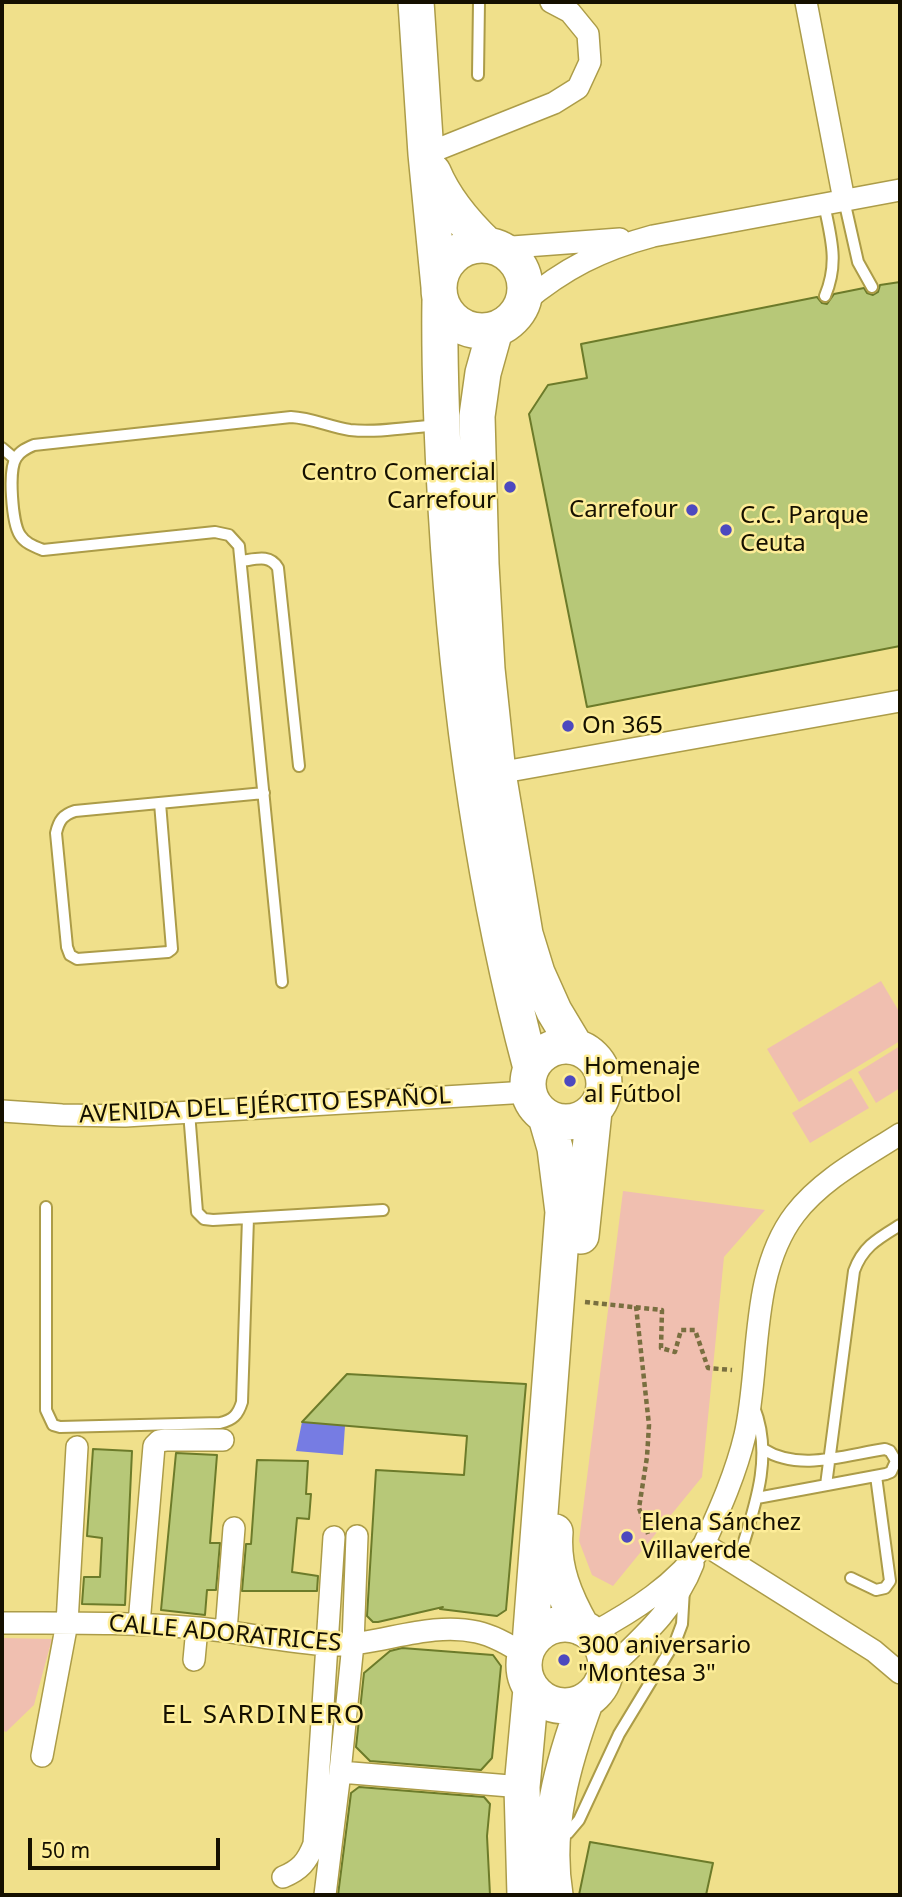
<!DOCTYPE html>
<meta charset="utf-8">
<style>
body{margin:0}
#map{position:relative;width:902px;height:1897px;overflow:hidden;background:#f0e08b;font-family:"Noto Sans",sans-serif}
canvas{display:block}
.frame{position:absolute;inset:0;border:4px solid #151000;pointer-events:none}
.scale{position:absolute;left:28px;top:1838px;width:192px;height:32px;box-sizing:border-box;border:4px solid #151000;border-top:0;padding-left:9px;font-size:21px;line-height:24px;white-space:nowrap;color:#151000;-webkit-text-stroke:5px #fded98;paint-order:stroke}
</style>
<div id="map">
<canvas width="902" height="1897"></canvas>
<div class="frame"></div>
<div class="scale">50 m</div>
</div>
<script>
const ctx = document.querySelector('canvas').getContext('2d');
ctx.lineJoin = 'round';
function fill(path, color) {
  ctx.fillStyle = color;
  ctx.fill(path, 'evenodd');
}
function stroke(path, color, width, dash) {
  ctx.strokeStyle = color;
  ctx.lineWidth = width;
  ctx.lineCap = dash ? 'butt' : 'round';
  ctx.setLineDash(dash || []);
  ctx.stroke(path);
}
function label(font, color, halo, rows, align = 'center') {
  ctx.font = font + ' "Noto Sans",sans-serif';
  ctx.lineWidth = 5;
  ctx.setLineDash([]);
  ctx.textBaseline = 'middle';
  ctx.strokeStyle = halo;
  ctx.fillStyle = color;
  for (const [text, x, y, turn = 0] of rows) {
    ctx.save();
    ctx.translate(x, y);
    ctx.rotate((+turn || 0) * Math.PI / 180);
    ctx.textAlign = isNaN(turn) ? turn : align;
    if (halo) ctx.strokeText(text, 0, 0);
    ctx.fillText(text, 0, 0);
    ctx.restore();
  }
}
fill(new Path2D(`
 M881 981 900 1013V1041L799 1102 767 1049Z
 M900 1046V1088L876 1103 858 1072Z
 M851 1078 869 1108 810 1143 792 1113Z
 M623 1191 765 1210 724 1257 702 1477 613 1586 592 1575 579 1541Z
 M2 1638 52 1639 34 1705 6 1732 2 1730Z`), '#f0bfb0');
fill(new Path2D(`
 M302 1422 345 1426 343 1455 296 1451Z`), '#767ce3');
const building = new Path2D(`
 M900 282V646L587 707 529 414 548 385 587 378 581 344 817 297 822 303 827 304 834 294 864 288 867 293 873 295 878 292 880 285Z
 M347 1374 526 1384 506 1610 497 1616 440 1609 443 1607 378 1622H373L367 1616 376 1470 464 1475 467 1436 302 1422Z
 M93 1449 132 1451 125 1605 82 1604 84 1577H100L102 1538 87 1536Z
 M176 1453 217 1455 210 1543H220L216 1590H207L205 1615 161 1610Z
 M257 1460 308 1461 306 1494H311L309 1519 297 1518 292 1572 318 1576 317 1591H242L246 1544H251Z
 M402 1648 493 1655 501 1666 492 1758 481 1770 370 1761 356 1747 364 1673 390 1651Z
 M359 1787 484 1797 490 1804 487 1836 490 1895H338L351 1793Z
 M590 1842 713 1863 706 1895H579Z`);
fill(building, '#b7c878');
stroke(building, '#6c7b2a', 2);
const service = new Path2D(`
 M478 75 479 2
 M844 200 858 262 872 287
 M824 204C831 238 839 263 825 296
 M2 448 15 459
 M242 561C256 559 270 554 278 568L299 766
 M160 803 172 949 168 952 77 959 70 955 67 947 56 833C59 820 63 815 75 811L264 793
 M282 982 239 546 229 535 215 532 43 550C33 546 25 543 20 535 12 523 8 470 16 458 20 451 27 448 34 445L291 417C312 418 330 427 350 430 379 433 410 427 439 425
 M189 1112 197 1212 204 1219 213 1220 383 1210
 M46 1207V1410L53 1425 60 1427 220 1423C233 1420 238 1415 242 1402L248 1218
 M826 1485 854 1271C863 1246 879 1238 900 1225
 M757 1498 886 1474 891 1472 896 1461 890 1451 885 1449C845 1455 799 1472 763 1449
 M737 1564C752 1514 775 1459 754 1407
 M851 1578 876 1590 885 1588 890 1581 876 1476
 M558 1838 568 1833 579 1820 619 1734 676 1640 682 1624 684 1589`);
const minor = new Path2D(`
 M806 2 844 200
 M426 154 554 103 578 88 590 62 588 34 570 12 551 2
 M499 248 620 239
 M523 303C565 268 601 250 653 236L900 190
 M498 773 900 701
 M2 1111 62 1115 125 1116 528 1092
 M704 1544 874 1651 900 1673
 M2 1623C67 1623 133 1622 198 1628 242 1632 286 1643 330 1645 379 1646 428 1621 477 1632 495 1636 510 1645 525 1655
 M139 1624 154 1446 159 1441 166 1440H223
 M226 1631 234 1528
 M591 1634C632 1612 677 1584 704 1544 720 1509 736 1473 745 1435 761 1365 749 1274 795 1214 822 1179 863 1158 900 1134
 M194 1660 197 1628
 M605 1673C639 1640 676 1609 693 1564
 M42 1756 67 1623 77 1447
 M340 1772 522 1787
 M283 1877C300 1870 307 1862 314 1844L334 1537
 M325 1895 340 1772 353 1644 357 1536`);
const trunk = new Path2D(`
 M416 2 426 154 439 287
 M433 172C445 201 465 224 487 245
 M439 288a43 43 0 1 1 86 0a43 43 0 1 1-86 0Z
 M440 301C439 370 442 438 446 508 457 696 482 885 531 1068
 M495 330 483 373 477 416 481 564 487 669 498 773 525 934 537 973 554 1011 575 1046
 M528 1084a38 38 0 1 1 76 0a38 38 0 1 1-76 0Z
 M581 1236 594 1111
 M555 1532C552 1568 565 1598 582 1628
 M524 1665a41 41 0 1 1 82 0a41 41 0 1 1-82 0Z
 M530 1644 563 1212 555 1148 546 1117
 M525 1895 522 1787 531 1689
 M555 1895C544 1829 563 1762 586 1700`);
stroke(service, '#ac9c48', 14);
stroke(minor, '#ac9c48', 24);
stroke(trunk, '#ac9c48', 38);
stroke(new Path2D(`
 M585 1302 662 1310 661 1348 675 1352 681 1330H695L708 1368 732 1370
 M636 1306 649 1425 647 1457 639 1508 648 1534`), '#796f40', 4.5, [5, 3.5]);
stroke(service, '#fff', 10);
stroke(minor, '#fff', 21);
stroke(trunk, '#fff', 35);
for (const [x, y, r, color] of [
 [510,487,7,"#4d49bf"],
 [692,510,7,"#4d49bf"],
 [726,530,7,"#4d49bf"],
 [568,726,7,"#4d49bf"],
 [570,1081,7,"#4d49bf"],
 [627,1537,7,"#4d49bf"],
 [564,1660,7,"#4d49bf"]
]) {
  const dot = new Path2D();
  dot.arc(x, y, r, 0, 2 * Math.PI);
  ctx.fillStyle = color;
  ctx.fill(dot);
  stroke(dot, '#fded98', 2.5);
}
label('24px', '#151000', '#fded98', [
 ["Centro Comercial",496,473,"right"],
 ["Carrefour",496,501,"right"],
 ["Carrefour",678,510,"right"],
 ["C.C. Parque",740,516],
 ["Ceuta",740,544],
 ["On 365",582,726],
 ["Homenaje",584,1067],
 ["al Fútbol",584,1095],
 ["Elena Sánchez",641,1523],
 ["Villaverde",641,1551],
 ["300 aniversario",578,1646],
 ["\"Montesa 3\"",578,1674]
], 'left');
label('24px', '#151000', '#fded98', [
 ["AVENIDA DEL EJÉRCITO ESPAÑOL",265,1106,-3],
 ["CALLE ADORATRICES",225,1634,5]
]);
ctx.letterSpacing = '2px';
label('26px', '#151000', '#fded98', [
 ["EL SARDINERO",264,1716]
]);
ctx.letterSpacing = '0px';
</script>
